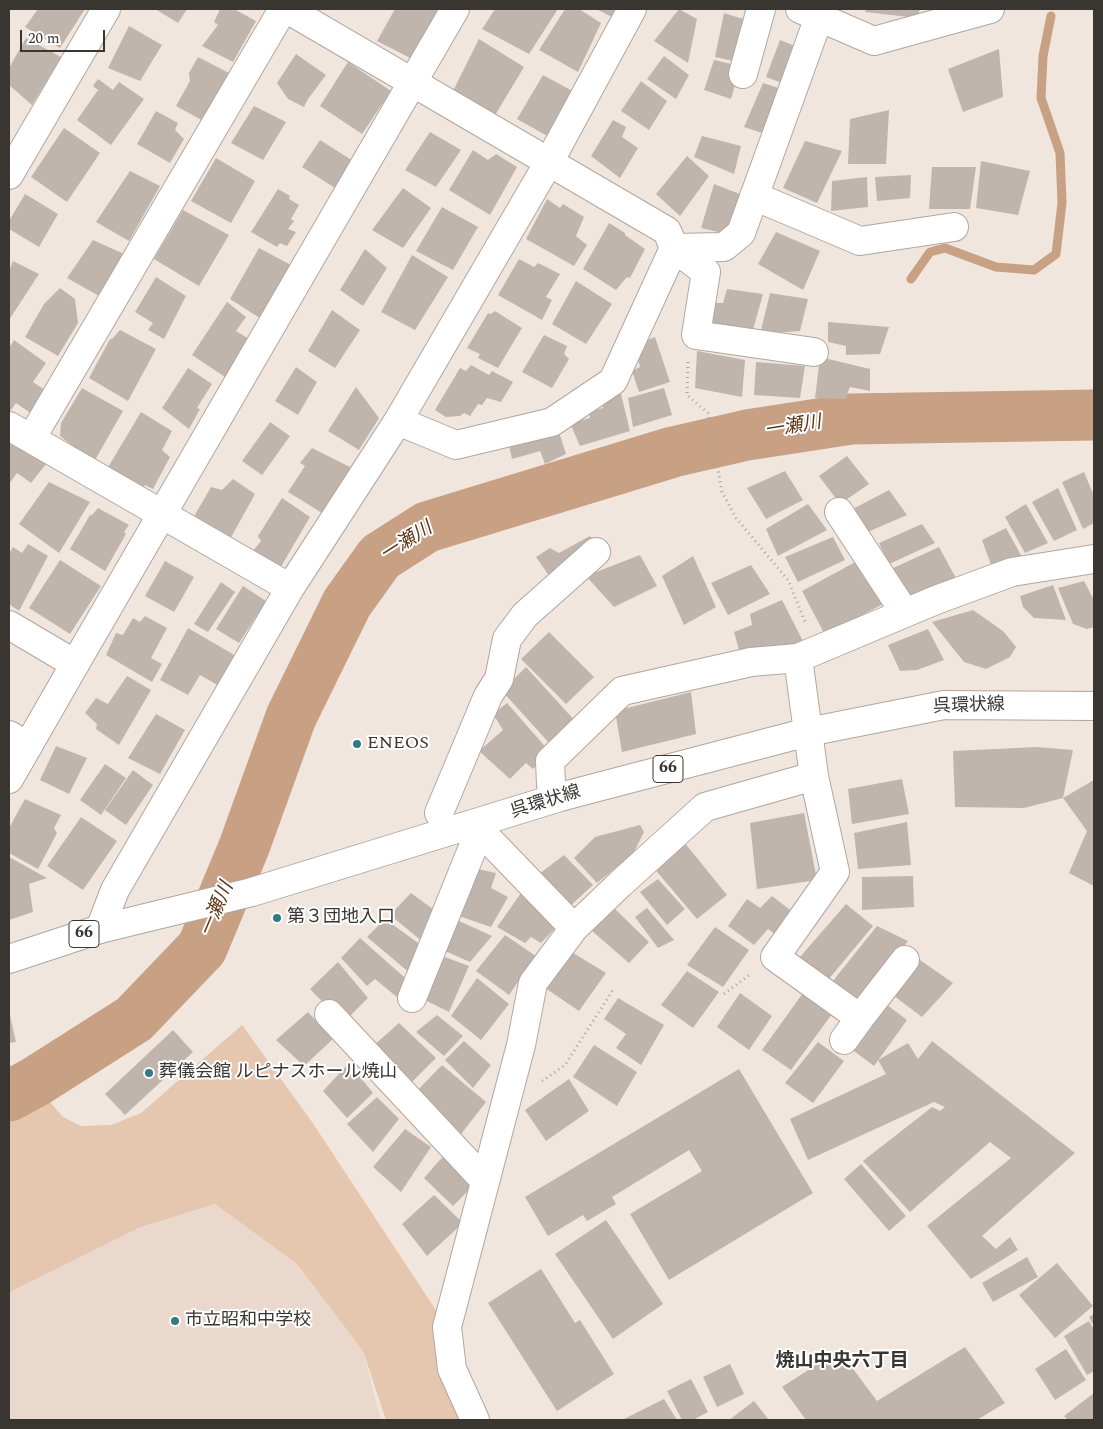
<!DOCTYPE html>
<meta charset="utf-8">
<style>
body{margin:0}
#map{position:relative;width:1103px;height:1429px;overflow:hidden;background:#f1e6de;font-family:Spectral,serif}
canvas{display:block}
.frame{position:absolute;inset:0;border:10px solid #393531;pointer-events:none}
.scale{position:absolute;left:20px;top:30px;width:85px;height:22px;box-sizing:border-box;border:2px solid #393531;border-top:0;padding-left:6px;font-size:15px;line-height:18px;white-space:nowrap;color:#393531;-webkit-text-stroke:4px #fff;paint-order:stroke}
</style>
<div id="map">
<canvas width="1103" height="1429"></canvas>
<div class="frame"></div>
<div class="scale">20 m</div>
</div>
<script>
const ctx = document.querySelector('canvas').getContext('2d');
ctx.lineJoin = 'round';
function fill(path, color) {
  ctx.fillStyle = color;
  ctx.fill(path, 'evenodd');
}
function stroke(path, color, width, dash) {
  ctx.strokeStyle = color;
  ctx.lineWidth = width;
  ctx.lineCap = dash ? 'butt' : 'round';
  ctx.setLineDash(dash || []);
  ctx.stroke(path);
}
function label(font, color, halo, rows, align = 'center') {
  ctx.font = font + ' Spectral,"Noto Sans JP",serif';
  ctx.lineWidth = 4;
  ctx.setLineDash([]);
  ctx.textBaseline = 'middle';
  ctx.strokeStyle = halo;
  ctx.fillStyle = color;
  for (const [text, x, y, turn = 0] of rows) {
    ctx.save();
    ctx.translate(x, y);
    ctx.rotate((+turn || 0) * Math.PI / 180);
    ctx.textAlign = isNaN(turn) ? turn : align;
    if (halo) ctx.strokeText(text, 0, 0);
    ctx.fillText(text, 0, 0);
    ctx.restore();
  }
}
fill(new Path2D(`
 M215 1204 297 1264 363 1351 381 1420H9V1291L135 1230Z`), '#ead8cc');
fill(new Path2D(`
 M242 1025 312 1122 447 1327 475 1420H386L363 1351 297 1264 215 1204 139 1228 9 1292V1113L25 1106 43 1094 63 1117 81 1126 111 1125 141 1113Z`), '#e5c6af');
stroke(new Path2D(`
 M911 279 930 252 945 248 996 267 1034 270 1056 254 1062 203 1060 153 1041 98 1043 56 1051 16`), '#c8a184', 9);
stroke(new Path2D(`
 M9 1096 35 1082 134 1019 202 948 244 847 291 717 347 603 380 557 427 527 673 452 747 435 851 419 1094 415`), '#c8a184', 51);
fill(new Path2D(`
 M38 9H85L60 48 25 27Z
 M155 9H187L178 23Z
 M220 9H234L256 21 233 62 202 46 218 25 214 22Z
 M395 9H443L416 61 377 41Z
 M495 9H558L529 54 482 29Z
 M565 9H579L601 23 578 72 539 50Z
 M596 9H620L614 18Z
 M679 9 697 19 688 63 654 41Z
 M866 9H920L917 18 865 12Z
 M724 13 753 22 743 63 715 57Z
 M129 26 162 45 140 81 108 68Z
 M26 38 61 57 32 105 9 85V68Z
 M479 39 524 67 494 117 453 91Z
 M780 40 803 49 790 86 766 77Z
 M999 49 1003 97 963 112 948 69Z
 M296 54 326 75 308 99 304 107 288 99 277 83Z
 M664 56 689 75 676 99 647 79Z
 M198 57 231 74 207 123 176 106 190 81 189 73Z
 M714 60 740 66 731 99 704 90Z
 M348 62 391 91 362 134 320 106Z
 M543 75 576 93 551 138 517 119Z
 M98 79 113 90 119 82 144 99 111 145 77 120 98 90 93 86Z
 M641 81 667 101 649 130 621 111Z
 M763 83 788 91 771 136 744 127Z
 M254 106 286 122 263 160 231 143Z
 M889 110 886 164H848L850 119Z
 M156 111 178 123 175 130 184 139 170 163 137 144Z
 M613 120 626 127 622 137 638 148 620 178 591 156Z
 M64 128 100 153 67 202 31 177Z
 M430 132 461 150 436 187 405 170Z
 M702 136 741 146 734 174 694 157Z
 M320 140 353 161 335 188 302 167Z
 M805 141 842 151 817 203 783 188Z
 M473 150 488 160 496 154 517 167 490 215 449 190Z
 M687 156 709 176 680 216 656 194Z
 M216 158 255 181 231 223 191 201Z
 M981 161 1030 171 1018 215 976 208Z
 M932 167H976L970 209H929Z
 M130 171 160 186 129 241 96 222Z
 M911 175 910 198 877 201 875 177Z
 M867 177 868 207 831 211 832 181Z
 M714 184 745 196 731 235 701 228Z
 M403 188 431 208 403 248 372 230Z
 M278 189 290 196 289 199 299 205 291 219 294 221 288 229 296 232 287 246 280 243 277 247 251 232Z
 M25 194 58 214 39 247 9 229V221Z
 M547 199 560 208 563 204 584 217 576 236 587 245 574 266 526 239Z
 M442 207 478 227 453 270 416 251Z
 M183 210 229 235 199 286 154 259Z
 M609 223 625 233V235L645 249 630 278 627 277 616 290 583 269Z
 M776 232 820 251 803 290 758 264Z
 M93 240 124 254 101 297 67 278Z
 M259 248 291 265 266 322 230 299Z
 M365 249 387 268 363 306 340 290Z
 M412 255 448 277 415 330 381 312Z
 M519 259 534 267 538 263 560 274 546 297 552 300 542 320 498 295Z
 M13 261 39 274 9 320V271Z
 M156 277 186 296 164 339 148 330 153 323 135 312Z
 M576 281 612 304 586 344 552 324Z
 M60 288 75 299 78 323 58 356 25 337 44 304Z
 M727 289 763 294 751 337 702 330 707 303H723Z
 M770 293 808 299 800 331 760 334Z
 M227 302 246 317 236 331 254 342 231 381 192 355Z
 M332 310 360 330 335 368 308 351Z
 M495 311 522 328 498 368 478 358 480 354 467 348 488 313 491 314Z
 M828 322 889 327 880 354 846 355V346L828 342Z
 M120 330 156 349 128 401 89 378 110 339H112Z
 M544 335 567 346 564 354 569 359 552 388 522 372Z
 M655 337 670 382 639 392 632 371 640 367 637 356 645 341Z
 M14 340 46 363 33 382 48 392 32 414 16 403 9 413V348Z
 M697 351 745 360 742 397 695 388Z
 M820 357 870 369V391L850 387 845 399 815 398Z
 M756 362 805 366 800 398 754 395Z
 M471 365 489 375 492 371 513 382 501 402 487 398 482 405 478 404 470 416 464 413 460 416 446 417 435 410 460 368 466 371Z
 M296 367 317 382 298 415 275 401Z
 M188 368 212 384 197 408 200 409 189 429 162 408Z
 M356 387 379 418 359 450 328 431Z
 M82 388 123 411 95 460 79 451 60 436 61 423Z
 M664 388 672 415 633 427 628 398Z
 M621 394 630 431 580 446 570 423 590 418 589 411 603 408 602 401Z
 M141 412 172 431 162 450 170 457 153 489 145 485 142 490 107 469Z
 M270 422 290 436 262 475 242 461Z
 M558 429 566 454 545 464 540 451 512 459 508 441Z
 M9 437 46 464 31 483 17 473 9 484Z
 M312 448 352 468 334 493 339 500 327 516 288 492 305 466 300 463Z
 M847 456 869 484 840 504 819 476Z
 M785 471 803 500 766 519 747 488Z
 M1084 472 1094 496V523L1083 529 1062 482Z
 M233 479 255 494 229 541 192 520 211 487 222 490Z
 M49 482 90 502 59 553 19 524Z
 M1058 488 1077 530 1054 541 1032 502Z
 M889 490 907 515 863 534 849 511Z
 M282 498 310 517 279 570 249 556 261 541 258 536Z
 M808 504 827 530 778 556 766 529Z
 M1026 504 1048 543 1025 553 1005 517Z
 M98 508 129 525 124 532 126 534 105 571 70 549 90 515H92Z
 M922 524 935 543 889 564 879 543Z
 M1006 528 1022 557 993 570 982 540Z
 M590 536 598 545 552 580 536 557 550 548 559 553Z
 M833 537 845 560 798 582 785 557Z
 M28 544 48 556 19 611 9 604V554L13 547 22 553Z
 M939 547 957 580 909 600 891 569Z
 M640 555 657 586 614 607 586 576Z
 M693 556 716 607 684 625 662 576Z
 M60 560 101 586 70 634 29 608Z
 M859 560 883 604 825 635 802 591Z
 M165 561 194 577 174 612 145 596Z
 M751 565 770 594 728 615 711 583Z
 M1084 581 1094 600V627L1087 629 1073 624 1058 588Z
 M221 582 235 592 208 632 194 624Z
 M1053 585 1066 620 1034 618 1023 607 1020 596Z
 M243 586 266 601 239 643 216 629Z
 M782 600 805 645 741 657 734 632 752 625 750 614Z
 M973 610 1003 631 1016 647 1010 657 986 669 964 662 932 622Z
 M145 616 167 628 151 658 162 664 152 682 106 655 116 633 123 635 133 618 140 622Z
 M188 628 236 656 219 686 200 675 188 695 160 680Z
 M928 629 944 660 917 670 900 671 888 645Z
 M549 632 594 677 566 704 521 659Z
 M526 667 577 723 550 744 502 691Z
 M127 676 151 690 119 745 96 729 97 724 85 713 96 698 108 704Z
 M691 692 696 734 622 752 615 711Z
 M507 703 549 751 533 769 526 763 510 779 479 751 503 730 493 714Z
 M156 714 185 730 160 774 128 758Z
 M56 746 87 758 69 794 40 780Z
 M1037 747 1073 750 1063 798 1024 808 955 807 953 751Z
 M105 764 126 778 101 815 80 800Z
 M133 770 153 785 126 825 105 810Z
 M902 779 909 814 852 824 848 789Z
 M1094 780V886L1069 873 1087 831 1063 798Z
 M25 799 61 815 54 828 57 833 38 869 9 853V828Z
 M804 813 817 880 757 889 750 823Z
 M81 817 117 841 83 890 47 866Z
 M907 822 911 865 858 869 854 833Z
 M640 825 644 832 633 854 597 883 574 858 595 837Z
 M684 842 727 895 697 919 653 867Z
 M564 855 593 885 569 907 539 874Z
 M9 857 47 878 29 884 33 912 9 920Z
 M478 869 496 873 491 888 508 897 491 927 456 915Z
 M913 876 914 907 862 910V877Z
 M658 879 685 909 667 925 640 892Z
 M411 893 437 912 423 942 390 915Z
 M521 893 560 923 541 943 531 937 525 943 497 927Z
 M772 896 794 913 778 936 768 929 754 945 728 926 747 899 760 908Z
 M846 904 873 926 828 980 800 957Z
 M647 908 674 940 658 948 635 917Z
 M615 909 649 942 629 963 592 931Z
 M385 919 425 948 411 974 367 937Z
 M455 919 492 936 470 962 443 950Z
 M877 926 908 941 862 1003 832 982Z
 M715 927 749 950 723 987 687 965Z
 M505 935 536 956 509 995 476 971Z
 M360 938 412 984 398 998 375 979 367 986 341 958Z
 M570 951 606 973 579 1011 545 988Z
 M442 956 469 966 449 1012 425 1000Z
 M920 960 953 983 922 1017 890 993Z
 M338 962 368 998 343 1023 310 989Z
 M687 971 719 992 693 1028 661 1005Z
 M477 978 509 1004 481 1040 451 1016Z
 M740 993 772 1016 749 1050 717 1027Z
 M803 993 832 1014 791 1070 762 1050Z
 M618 998 664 1025 641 1065 616 1048 626 1034 604 1019Z
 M883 1002 907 1020 874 1066 850 1048Z
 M9 1011 16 1042 9 1043Z
 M308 1012 333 1039 304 1066 276 1040Z
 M437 1015 463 1036 444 1056 416 1032Z
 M399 1023 436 1058 408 1086 372 1047Z
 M173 1030 193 1052 125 1115 105 1094Z
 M464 1041 491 1065 473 1088 445 1060Z
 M932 1041 1075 1153 982 1236 996 1249 1010 1237 1018 1250 971 1279 927 1226 1011 1158 990 1142 910 1212 863 1161 932 1107 940 1111 945 1107 934 1102 808 1160 790 1119 886 1074 878 1060 908 1043 918 1059Z
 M818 1042 844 1061 813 1103 785 1083Z
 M594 1045 637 1072 617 1106 573 1077Z
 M349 1063 373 1093 347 1118 323 1091Z
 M442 1065 486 1102 458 1138 414 1094Z
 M739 1069 813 1193 669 1280 630 1214 702 1171 689 1150 612 1197 616 1204 587 1221 583 1215 548 1236 525 1197Z
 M569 1079 589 1111 546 1141 525 1110Z
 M377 1097 399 1119 373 1152 347 1124Z
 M405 1129 431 1147 401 1192 373 1167Z
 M446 1153 474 1185 453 1206 424 1178Z
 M861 1164 906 1216 889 1231 844 1179Z
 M434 1195 463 1223 427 1256 402 1224Z
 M606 1220 663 1304 613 1339 555 1254Z
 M1027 1257 1038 1277 993 1302 982 1283Z
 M1057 1263 1093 1306 1055 1338 1019 1295Z
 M541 1269 575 1323 580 1320 614 1374 557 1411 488 1303Z
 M1094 1314V1326L1089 1317Z
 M1089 1321 1094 1330V1371L1087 1375 1064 1336Z
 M965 1347 1005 1403 977 1420H806L782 1387 839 1350 877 1401Z
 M1066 1349 1086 1380 1055 1400 1035 1369Z
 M730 1364 744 1394 717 1407 703 1377Z
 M691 1379 708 1412 693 1420H682L667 1391Z
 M1094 1393V1420H1068L1064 1416Z
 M664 1399 677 1420H622Z
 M754 1401 769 1420H729Z`), '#c0b5ad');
const street = new Path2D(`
 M287 9 667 231 674 248 613 381 552 422 456 445 398 421
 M800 9 874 41 990 9
 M743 74 761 9
 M9 175 106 9
 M754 196 860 241 954 227
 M674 248 724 247 741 233 819 17
 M674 248 706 272 696 335 814 352
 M9 426 290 588
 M31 439 283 9
 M839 512 905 613
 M798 658 814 776 835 872 775 957 860 1018 905 960
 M75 664 455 9
 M9 735 28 746
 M560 797 551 785 550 761 622 691 751 662 798 658 936 600 1012 572 1094 559
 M439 813 488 696 499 679 507 639 525 615 596 552
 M477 824 490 841 574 928
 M100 929 115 890 290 588 398 421 549 162 632 9
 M412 998 473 847
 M329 1014 485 1181
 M844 1040 860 1018
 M475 1420 452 1369 447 1327 521 1045 533 983 574 928 620 884 705 807 814 776`);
const secondary = new Path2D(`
 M9 625 75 664 9 779`);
const primary = new Path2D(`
 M9 959 100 929 252 892 560 797 808 732 944 705 1094 706`);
stroke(street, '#b1a69f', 30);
stroke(secondary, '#b1a69f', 30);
stroke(primary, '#b1a69f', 30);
stroke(new Path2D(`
 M688 362 687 395 708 413 722 492 736 518 788 580 806 624
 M724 994 752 973
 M542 1081 565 1065 613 990`), '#aba39d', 3, [1, 4]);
stroke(street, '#fff', 28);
stroke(secondary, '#fff', 28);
stroke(primary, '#fff', 28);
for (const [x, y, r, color] of [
 [357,744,5,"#337a84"],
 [277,918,5,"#337a84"],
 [149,1073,5,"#337a84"],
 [175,1321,5,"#337a84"]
]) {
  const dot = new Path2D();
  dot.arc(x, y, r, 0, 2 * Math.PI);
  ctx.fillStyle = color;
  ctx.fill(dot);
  stroke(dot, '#fff', 2);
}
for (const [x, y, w] of [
 [668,769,30],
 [84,934,30]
]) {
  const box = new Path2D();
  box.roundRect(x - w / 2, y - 13.5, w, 27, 4);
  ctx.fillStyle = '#fff';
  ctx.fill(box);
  stroke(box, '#393531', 1);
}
label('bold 16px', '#393531', null, [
 ["66",668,769],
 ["66",84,934]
]);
label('18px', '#393531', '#fff', [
 ["呉環状線",969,707,-2],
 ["呉環状線",546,803,-17]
]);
label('18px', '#393531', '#fff', [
 ["ENEOS",367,744],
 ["第３団地入口",287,918],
 ["葬儀会館 ルピナスホール焼山",159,1073],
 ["市立昭和中学校",185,1321]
], 'left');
label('italic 19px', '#5b3412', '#fff', [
 ["一瀬川",793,428,-9],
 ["一瀬川",407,543,-32],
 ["一瀬川",218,910,-67]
]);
label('bold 19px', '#393531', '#fff', [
 ["焼山中央六丁目",842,1362]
]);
</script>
